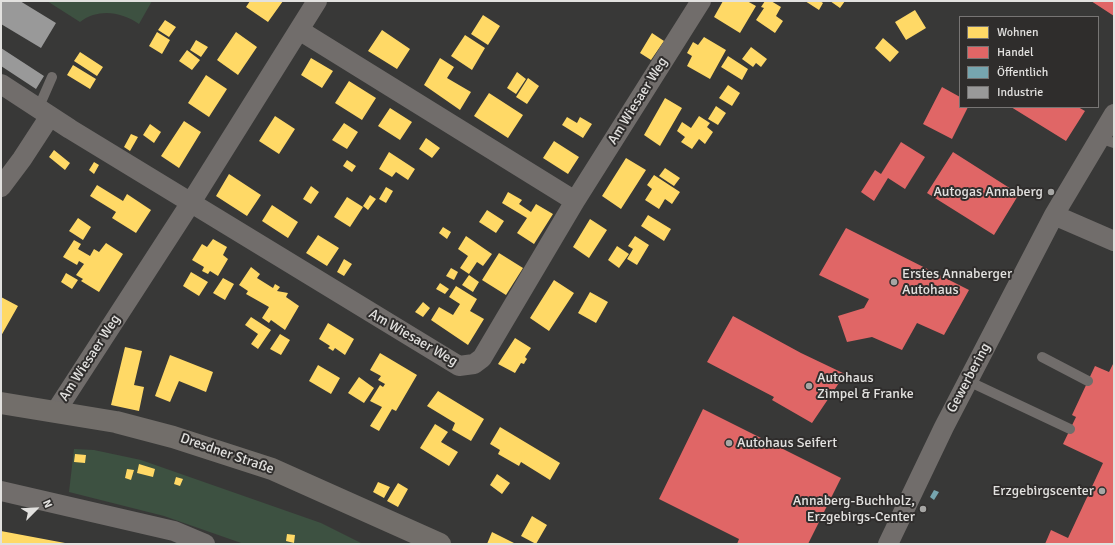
<!DOCTYPE html>
<meta charset="utf-8">
<style>
body{margin:0}
#map{position:relative;width:1115px;height:545px;overflow:hidden;background:#383837;font-family:Signika,sans-serif}
canvas{display:block}
.frame{position:absolute;inset:0;border:2px solid #e2e1df;pointer-events:none}
.legend{position:absolute;left:959px;top:16px;width:140px;height:92px;box-sizing:border-box;background:#2f2d2c;border:1px solid #777574;margin:0;padding:5px 7px;list-style:none;font-size:12px;color:#e2e1df}
.legend li{display:flex;align-items:center;gap:8px;height:20px}
.legend b{width:20px;border:1px solid #777574}
.north{position:absolute;left:16px;top:489px;width:40px;height:40px;-webkit-text-stroke:3px #2f2d2c;paint-order:stroke;rotate:66deg;font-size:11px;font-weight:700;line-height:16px;text-align:center;color:#e2e1df}
.north::after{content:'';display:block;margin:auto;width:14px;height:18px;background:#e2e1df;clip-path:polygon(50% 0,100% 100%,50% 72%,0 100%)}
</style>
<div id="map">
<canvas width="1115" height="545"></canvas>
<div class="frame"></div>
<ul class="legend">
<li><b style="height:11px;background:#ffd966"></b>Wohnen</li>
<li><b style="height:11px;background:#e06666"></b>Handel</li>
<li><b style="height:11px;background:#76a5af"></b>Öffentlich</li>
<li><b style="height:11px;background:#999"></b>Industrie</li>
</ul>
<div class="north">N</div>
</div>
<script>
const ctx = document.querySelector('canvas').getContext('2d');
ctx.lineJoin = 'round';
function fill(path, color) {
  ctx.fillStyle = color;
  ctx.fill(path, 'evenodd');
}
function stroke(path, color, width, dash) {
  ctx.strokeStyle = color;
  ctx.lineWidth = width;
  ctx.lineCap = dash ? 'butt' : 'round';
  ctx.setLineDash(dash || []);
  ctx.stroke(path);
}
function label(font, color, halo, rows, align = 'center') {
  ctx.font = font + ' Signika,sans-serif';
  ctx.lineWidth = 4;
  ctx.setLineDash([]);
  ctx.textBaseline = 'middle';
  ctx.strokeStyle = halo;
  ctx.fillStyle = color;
  for (const [text, x, y, turn = 0] of rows) {
    ctx.save();
    ctx.translate(x, y);
    ctx.rotate((+turn || 0) * Math.PI / 180);
    ctx.textAlign = isNaN(turn) ? turn : align;
    if (halo) ctx.strokeText(text, 0, 0);
    ctx.fillText(text, 0, 0);
    ctx.restore();
  }
}
fill(new Path2D(`
 M47 1H152L139 24C121 12 99 8 80 22Z
 M74 449 94 450 141 460 321 523 363 544H244L164 516 69 492Z`), '#3d5141');
fill(new Path2D(`
 M250 1H283L268 22 246 7Z
 M723 1H747L756 6 740 33 714 17Z
 M765 1H771L781 7 776 16 783 21 775 33 756 20 764 8 761 7Z
 M805 1H820L823 3 819 10Z
 M830 1H845L840 8Z
 M915 10 926 28 906 40 895 22Z
 M483 15 500 26 488 45 471 34Z
 M165 20 176 27 169 37 158 30Z
 M382 30 410 49 397 69 368 51Z
 M157 32 170 40 162 54 149 46Z
 M236 32 257 47 238 75 217 60Z
 M652 33 664 41 651 60 640 53Z
 M465 35 485 48 472 70 451 56Z
 M704 37 726 50 710 79 687 66 692 56 687 53 693 42 698 45Z
 M883 38 899 52 890 62 875 48Z
 M196 40 208 47 201 57 190 50Z
 M751 47 767 59 761 67 756 63 753 67 742 59Z
 M187 50 200 60 192 70 179 61Z
 M80 52 103 67 97 76 74 61Z
 M728 56 748 69 742 80 721 67Z
 M311 58 333 71 322 88 301 75Z
 M440 58 454 67 447 78 471 92 460 110 424 85Z
 M73 65 96 79 90 89 67 75Z
 M517 72 526 79 516 94 507 88Z
 M206 75 227 89 209 117 188 103Z
 M528 78 539 86 527 104 516 97Z
 M349 81 376 98 362 120 335 103Z
 M728 85 740 93 732 106 719 98Z
 M489 93 523 115 508 138 474 116Z
 M665 98 682 108 660 146 644 135Z
 M716 106 726 113 718 125 708 119Z
 M390 108 412 122 400 140 378 126Z
 M275 116 295 129 279 154 259 141Z
 M699 116 710 123 707 127 713 132 705 144 699 139 692 149 681 142 685 137 677 131 682 122 691 128Z
 M567 117 577 123 580 117 592 124 583 138 562 125Z
 M184 121 201 132 179 168 161 156Z
 M344 123 358 132 347 149 332 140Z
 M150 124 161 132 154 143 143 135Z
 M131 134 138 137 130 151 124 147Z
 M426 138 440 148 432 158 419 149Z
 M554 141 579 157 568 174 543 158Z
 M54 150 70 163 65 170 49 157Z
 M389 152 415 169 408 180 396 172 392 177 379 169Z
 M626 158 646 170 621 209 602 196Z
 M347 160 356 166 352 172 343 166Z
 M94 162 99 165 94 174 89 170Z
 M665 168 680 178 674 186 659 176Z
 M229 174 261 195 247 216 216 196Z
 M654 175 680 192 672 204 665 199 659 209 645 200 652 189 647 185Z
 M97 185 123 201 127 194 151 210 136 233 112 218 116 212 90 196Z
 M311 186 319 192 311 204 303 199Z
 M386 187 393 191 386 203 379 199Z
 M508 192 522 200 519 204 531 212 536 204 553 214 534 244 517 233 527 218 502 203Z
 M370 195 376 199 368 210 363 206Z
 M347 197 363 207 350 227 334 217Z
 M272 205 298 222 288 238 262 221Z
 M487 210 504 221 496 233 479 222Z
 M648 215 671 229 664 241 641 226Z
 M78 218 91 227 83 240 69 231Z
 M590 219 607 230 589 258 573 247Z
 M443 227 451 232 447 239 439 233Z
 M318 235 339 248 327 266 306 253Z
 M466 236 492 254 483 266 477 262 469 274 460 268 468 256 458 249Z
 M635 236 649 245 637 265 627 259 633 249 628 246Z
 M213 239 227 247 223 255 228 259 218 276 210 271 208 274 202 271 204 267 192 260 202 244 207 247Z
 M74 240 81 244 78 249 90 256 94 249 99 252 106 243 123 254 99 292 81 281 83 279 76 275 84 264 79 261 77 265 63 257Z
 M617 246 629 254 619 268 608 260Z
 M499 253 523 268 506 295 482 280Z
 M344 259 352 264 344 276 337 272Z
 M251 267 260 274 257 278 273 288 275 284 280 287 277 291 288 293 286 297 299 306 285 330 271 320 269 323 262 318 269 307 246 294 248 291 239 285Z
 M451 268 458 272 454 280 446 276Z
 M191 272 208 282 199 296 183 286Z
 M66 273 78 280 72 289 61 282Z
 M469 275 479 282 473 292 462 285Z
 M223 278 234 284 225 300 213 293Z
 M554 280 574 293 549 331 530 318Z
 M440 283 449 289 445 294 436 289Z
 M456 286 477 299 470 311 484 319 468 345 431 320 439 307 453 315 460 304 449 297Z
 M590 292 608 302 596 323 578 313Z
 M1 297 18 306 1 336Z
 M423 302 430 308 423 317 415 312Z
 M251 317 271 330 258 349 251 344 258 334 245 325Z
 M328 323 354 339 345 355 335 348 333 351 330 349 328 348 330 346 319 339Z
 M280 334 290 340 281 355 270 349Z
 M515 338 531 348 525 357 527 359 525 362 524 364 521 363 515 373 498 364Z
 M125 347 142 351 134 385 144 387 139 411 111 405Z
 M380 353 417 375 396 411 392 409 379 431 370 426 382 407 370 401 380 385 383 387 385 384 378 380 381 376 370 370Z
 M170 355 213 372 206 392 179 381 170 402 155 396Z
 M318 365 340 378 331 394 309 381Z
 M359 377 374 388 364 403 348 393Z
 M438 391 484 419 471 441 452 430 455 423 427 406Z
 M435 424 448 432 441 442 458 452 449 466 420 448Z
 M500 427 560 463 550 480 521 462 519 466 498 454 500 450 490 444Z
 M75 454 86 455 85 463 74 462Z
 M139 464 155 469 153 477 137 473Z
 M127 469 134 470 131 480 125 478Z
 M497 474 510 483 502 494 490 485Z
 M176 477 183 479 180 486 174 484Z
 M378 482 390 487 384 498 373 492Z
 M398 483 408 489 398 507 387 501Z
 M532 516 547 525 536 544 521 536Z
 M1 531 65 543V544H1Z
 M492 532 514 543V544H487Z
 M287 534 295 535 294 543 286 541Z`), '#ffd966');
fill(new Path2D(`
 M1091 1H1114V16Z
 M942 87 960 97V107H968L952 139 923 124Z
 M1011 107H1078L1085 111 1066 141Z
 M901 142 925 157 905 189 888 178 874 201 861 192 875 170 881 174Z
 M953 152 1019 194 994 235 927 193Z
 M846 228 969 290 944 335 917 323 902 350 872 337 847 342 838 316 864 308 869 299 819 275Z
 M733 316 801 353 845 374 812 423 772 400 774 397 707 362Z
 M1114 362V544H1045L1051 530 1068 538 1103 463 1063 444 1076 417 1072 415 1095 366 1109 372Z
 M703 409 841 478 808 544H737L739 539 659 499Z`), '#e06666');
fill(new Path2D(`
 M934 490 939 492 934 500 930 497Z`), '#76a5af');
fill(new Path2D(`
 M1 1H20L56 23 41 48 1 24Z
 M1 48 44 76 36 89 1 66Z`), '#999');
stroke(new Path2D(`
 M38 109 52 77
 M1099 138 1114 143
 M1042 357 1088 381
 M968 381 1070 429`), '#716d6b', 10);
stroke(new Path2D(`
 M299 30 575 201
 M1 84 70 129 459 366 474 364 482 358 575 201 701 1
 M1 187 22 159 50 116
 M1054 215 1114 241
 M56 411 190 204 317 1
 M1 491 174 531 205 544
 M888 544 944 427 1054 215 1114 114`), '#716d6b', 20);
stroke(new Path2D(`
 M1 403 116 422 173 437 272 469 440 544`), '#726e6a', 22);
for (const [x, y, r, color] of [
 [1051,192,4,"#a6a6a4"],
 [894,282,4,"#a6a6a4"],
 [809,386,4,"#a6a6a4"],
 [729,443,4,"#a6a6a4"],
 [1102,491,4,"#a6a6a4"],
 [923,509,4,"#a6a6a4"]
]) {
  const dot = new Path2D();
  dot.arc(x, y, r, 0, 2 * Math.PI);
  ctx.fillStyle = color;
  ctx.fill(dot);
  stroke(dot, '#2f2d2c', 1.5);
}
label('14px', '#e2e1df', '#2f2d2c', [
 ["Am Wiesaer Weg",638,101,-58],
 ["Am Wiesaer Weg",413,338,30],
 ["Am Wiesaer Weg",90,358,-57],
 ["Gewerbering",969,378,-62],
 ["Dresdner Straße",227,454,19]
]);
label('14px', '#e2e1df', '#2f2d2c', [
 ["Autogas Annaberg",1043,192],
 ["Erstes Annaberger",902,274,"left"],
 ["Autohaus",902,290,"left"],
 ["Autohaus",817,378,"left"],
 ["Zimpel & Franke",817,394,"left"],
 ["Autohaus Seifert",737,443,"left"],
 ["Erzgebirgscenter",1094,491],
 ["Annaberg-Buchholz,",915,501],
 ["Erzgebirgs-Center",915,517]
], 'right');
</script>
